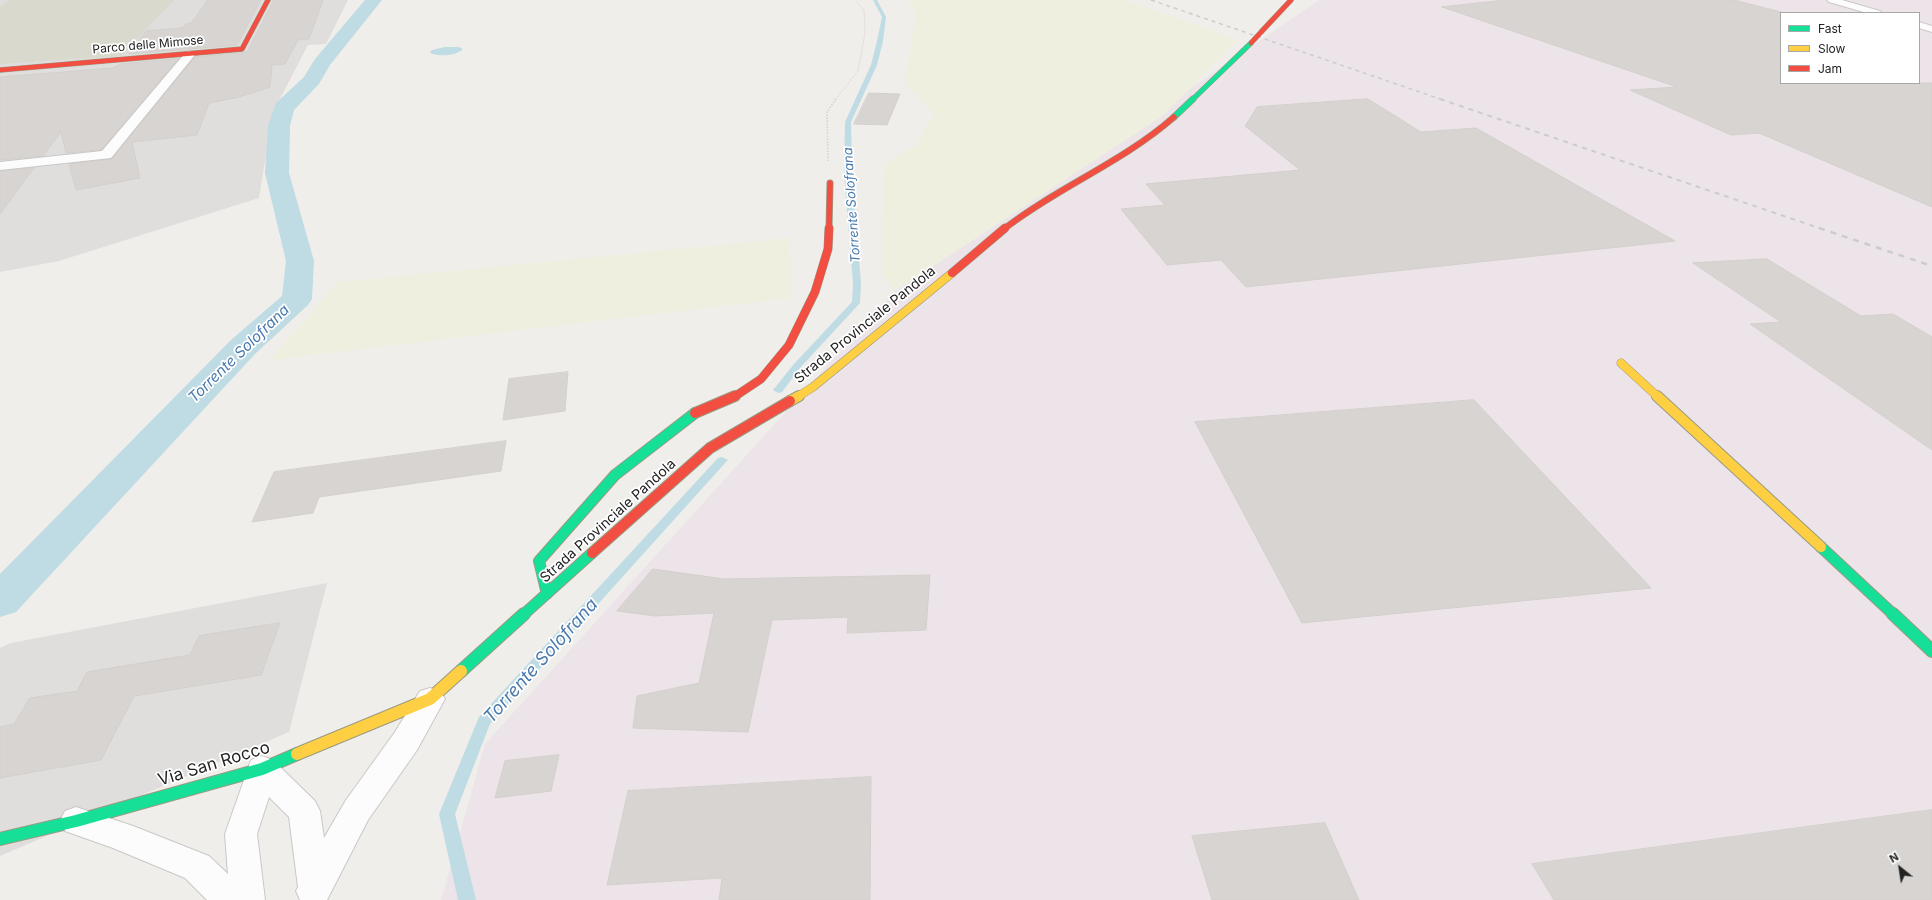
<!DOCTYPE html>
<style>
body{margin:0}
#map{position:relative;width:1932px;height:900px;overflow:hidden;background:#f0eeeb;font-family:Inter,sans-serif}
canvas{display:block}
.legend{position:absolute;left:1780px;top:12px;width:140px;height:72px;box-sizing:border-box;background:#fff;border:1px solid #a7a7a7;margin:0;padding:5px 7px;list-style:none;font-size:12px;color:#222}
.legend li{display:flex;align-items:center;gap:8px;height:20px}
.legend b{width:20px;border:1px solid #a7a7a7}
.north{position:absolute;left:1880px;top:848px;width:40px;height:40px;-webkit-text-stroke:3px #fff;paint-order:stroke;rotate:330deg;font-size:11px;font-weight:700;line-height:16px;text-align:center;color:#222}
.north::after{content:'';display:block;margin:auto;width:14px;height:18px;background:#222;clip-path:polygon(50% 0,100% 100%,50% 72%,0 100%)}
</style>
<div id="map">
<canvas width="1932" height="900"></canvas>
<ul class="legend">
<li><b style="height:5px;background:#16e098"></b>Fast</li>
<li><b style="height:5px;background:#ffcf43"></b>Slow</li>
<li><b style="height:5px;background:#f24e42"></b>Jam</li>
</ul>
<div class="north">N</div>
</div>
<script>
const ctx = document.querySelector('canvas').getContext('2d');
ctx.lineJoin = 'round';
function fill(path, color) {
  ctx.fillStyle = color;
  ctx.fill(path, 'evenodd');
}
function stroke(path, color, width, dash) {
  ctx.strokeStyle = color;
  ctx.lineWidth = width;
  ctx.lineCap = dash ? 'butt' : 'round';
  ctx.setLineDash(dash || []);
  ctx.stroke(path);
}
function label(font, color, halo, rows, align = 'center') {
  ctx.font = font + ' Inter,sans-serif';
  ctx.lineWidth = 3.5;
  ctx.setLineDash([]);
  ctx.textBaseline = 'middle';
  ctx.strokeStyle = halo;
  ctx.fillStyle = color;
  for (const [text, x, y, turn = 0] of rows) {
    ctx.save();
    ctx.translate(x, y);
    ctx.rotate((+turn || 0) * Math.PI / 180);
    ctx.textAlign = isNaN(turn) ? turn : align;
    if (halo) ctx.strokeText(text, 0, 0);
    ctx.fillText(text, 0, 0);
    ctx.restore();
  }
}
fill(new Path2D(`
 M0 0H348L326 44 308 45 273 112 259 198 59 261 0 272Z
 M327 583 289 732 0 856V648L11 643Z`), '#dfdedc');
fill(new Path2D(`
 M1319 0H1932V900H441L485 744 895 291ZM1781 13H1919V83H1781Z`), '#ede4e9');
fill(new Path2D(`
 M10 0H174L121 56 0 64V7Z`), '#d9d9cd');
fill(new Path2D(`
 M908 0H1125L1238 40 1164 115 895 291 881 272 884 164 916 145 934 114 905 83 916 13Z
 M790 238 791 298 270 360 338 282Z`), '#efefdf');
fill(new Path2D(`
 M445 47H459L463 49C456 56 439 57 430 53L432 50Z`), '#bfdbe3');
fill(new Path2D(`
 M873 0H877L886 17 883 41 877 65 851 122 852 174 861 283 860 303 800 368 782 392 778 393 773 390 794 364 852 302 853 283 844 174 845 122 871 65 877 41 882 17Z
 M722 457 728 460 726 462 490 724 455 814 476 900H458L439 814 479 717 718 458Z`), '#bfdbe3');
fill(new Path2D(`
 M365 0H382L330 65 319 84 294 110 290 126 289 173 314 261 312 299 308 305 255 354 16 612 0 617V574L231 340 282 296 286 261 265 173 268 126 276 103 304 77 315 59Z`), '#bfdbe3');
const building = new Path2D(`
 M208 0H261L237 45 129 54 146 31 183 28 186 24 191 23Z
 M274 0H323L309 39 298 40 285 64 272 65 270 87 239 97 209 103 197 135 132 142 140 178 76 190 69 164 112 159 195 57 247 52Z
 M1506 0H1734L1781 12V83H1932V207L1759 133 1731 135 1630 90 1677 87 1442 7Z
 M178 59 101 150 66 153 61 132 43 156 0 160V77L113 68 121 64Z
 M869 93 900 94 887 125 854 124Z
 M1368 99 1421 132 1476 128 1675 241 1246 287 1221 260 1167 265 1121 209 1165 205 1146 184 1300 170 1245 126 1257 107Z
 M34 168 0 214V171Z
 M1767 259 1861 316 1893 314 1932 337V450L1750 324 1781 322 1693 263Z
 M568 372 565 411 503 420 509 379Z
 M1474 400 1651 588 1302 623 1195 422Z
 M506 441 501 471 319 497 313 513 252 522 274 472Z
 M653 569 724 579 930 575 926 630 847 633 848 617 772 620 748 732 633 728 637 696 699 683 714 613 655 616 617 611Z
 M280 623 261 675 134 696 101 760 0 778V727L14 724 30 698 77 691 87 672 190 655 199 636Z
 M559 755 551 791 495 798 505 761Z
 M871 777 870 900H719L722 878 607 885 628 791Z
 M1932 810V900H1554L1532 864Z
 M1325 823 1359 900H1212L1192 836Z`);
fill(building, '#d7d4d2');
stroke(building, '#d3d0cc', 1);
const street = new Path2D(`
 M1827 0H1842L1880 11 1882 13H1867L1829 2Z
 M1919 22 1932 26V32L1919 28Z
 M190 51 194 52 195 54 194 56 111 158 0 170V162L102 151 186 52Z
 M430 688 440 691 445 699 417 750 368 820 327 900H300L296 891 298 887 289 817 269 797 257 834 265 900H207L185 878 113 848 65 831 60 821 65 811 76 807 133 826 209 856 228 874 225 834 251 760 262 756 273 760 315 801 320 811 324 838 346 800 395 732 420 691Z`);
const fastFar3 = new Path2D(`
 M1192 100 1251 43`);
const fastFar2 = new Path2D(`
 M1174 117 1193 99`);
const fastFar1 = new Path2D(`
 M1821 547 1894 615
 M547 594 539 561 615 475 695 413
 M523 615 592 553`);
const fast = new Path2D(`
 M1893 614 1932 651
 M461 671 524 614
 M0 839 76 821 262 769 297 754`);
const slowFar2 = new Path2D(`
 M1621 363 1658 397
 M797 397 813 387 952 273`);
const slowFar1 = new Path2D(`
 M1657 396 1821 547
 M790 401 799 396`);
const slow = new Path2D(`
 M297 754 430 699 461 671`);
const jamFar3 = new Path2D(`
 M1262 31 1291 0
 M0 70 242 49 268 0`);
const jamFar2 = new Path2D(`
 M829 229 830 183
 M1004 229C1058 187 1123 162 1174 117`);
const jamFar1 = new Path2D(`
 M952 273 1005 228
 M734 397 761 379 789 345 815 292 828 249 829 228`);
const jam = new Path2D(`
 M695 413 735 396
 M592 553 710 448 790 401`);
stroke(street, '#c9c8c7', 2);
stroke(fastFar3, '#999a82', 5.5);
stroke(fastFar2, '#999a82', 7);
stroke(fastFar1, '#999a82', 12);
stroke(fast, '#999a82', 14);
stroke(slowFar2, '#999a82', 9);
stroke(slowFar1, '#999a82', 12);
stroke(slow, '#999a82', 14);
stroke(jamFar3, '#999a82', 5.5);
stroke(jamFar2, '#999a82', 7);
stroke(jamFar1, '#999a82', 9);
stroke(jam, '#999a82', 12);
stroke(new Path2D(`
 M835 100 858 71 865 33 864 10 855 0`), '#dccecd', 1, [1, 1]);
stroke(new Path2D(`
 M828 161 827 112 836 99`), '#dccecd', 1.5, [1.5, 1.5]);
fill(street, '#fdfcfc');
stroke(fastFar3, '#16e098', 4.5);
stroke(fastFar2, '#16e098', 5.5);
stroke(fastFar1, '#16e098', 10);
stroke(fast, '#16e098', 12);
stroke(slowFar2, '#ffcf43', 8);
stroke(slowFar1, '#ffcf43', 10);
stroke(slow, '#ffcf43', 12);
stroke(jamFar3, '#f24e42', 4.5);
stroke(jamFar2, '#f24e42', 5.5);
stroke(jamFar1, '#f24e42', 8);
stroke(jam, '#f24e42', 10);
stroke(new Path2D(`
 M1151 0 1443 100`), '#ccc', 1.5, [4, 4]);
stroke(new Path2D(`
 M1440 99 1822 229`), '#ccc', 2, [5, 5]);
stroke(new Path2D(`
 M1819 228 1932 266`), '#ccc', 2.5, [6, 6]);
const jamBridge = new Path2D(`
 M1251 43 1262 31`);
stroke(jamBridge, '#999a82', 5.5, []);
stroke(jamBridge, '#f24e42', 4.5);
label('12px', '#222', '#fff', [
 ["Parco delle Mimose",148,45,-5]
]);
label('italic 13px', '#4a7aab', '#fff', [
 ["Torrente Solofrana",852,205,-94]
]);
label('14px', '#222', '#fff', [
 ["Strada Provinciale Pandola",865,325,-39],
 ["Strada Provinciale Pandola",608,521,-42]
]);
label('italic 15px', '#4a7aab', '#fff', [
 ["Torrente Solofrana",239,354,-44]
]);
label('17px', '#222', '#fff', [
 ["Via San Rocco",214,764,-17]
]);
label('italic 18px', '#4a7aab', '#fff', [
 ["Torrente Solofrana",541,661,-48]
]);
</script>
